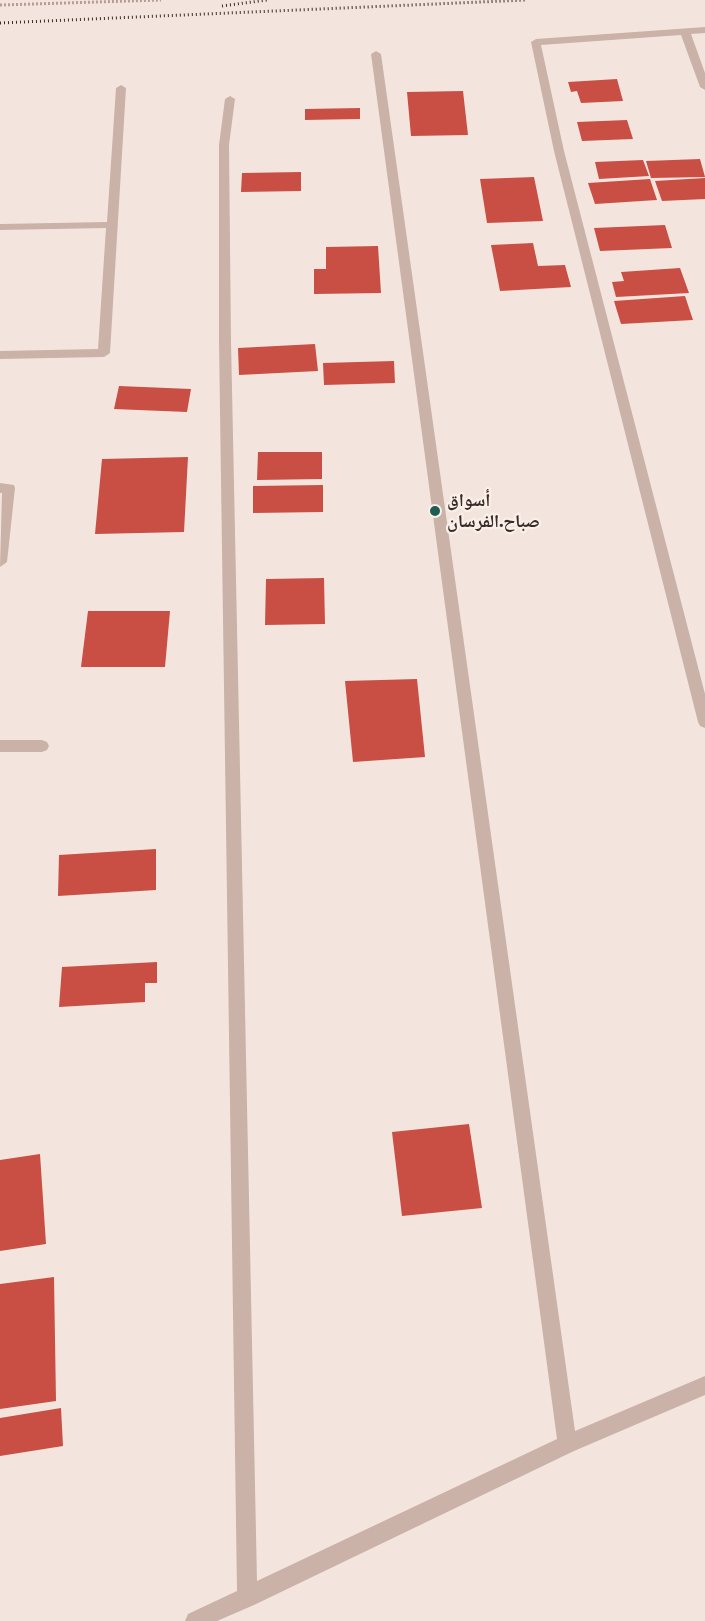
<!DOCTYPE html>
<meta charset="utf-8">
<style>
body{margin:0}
canvas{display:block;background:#f3e5dd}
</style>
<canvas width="705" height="1621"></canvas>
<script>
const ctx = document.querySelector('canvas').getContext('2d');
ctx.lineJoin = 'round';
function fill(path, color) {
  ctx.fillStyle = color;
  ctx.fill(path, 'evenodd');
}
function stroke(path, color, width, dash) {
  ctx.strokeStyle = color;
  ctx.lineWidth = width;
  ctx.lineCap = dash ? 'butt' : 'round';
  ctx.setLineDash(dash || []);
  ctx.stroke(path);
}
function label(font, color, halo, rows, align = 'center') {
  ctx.font = font + ' "Fira Sans Condensed","Noto Naskh Arabic",sans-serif';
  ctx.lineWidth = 4.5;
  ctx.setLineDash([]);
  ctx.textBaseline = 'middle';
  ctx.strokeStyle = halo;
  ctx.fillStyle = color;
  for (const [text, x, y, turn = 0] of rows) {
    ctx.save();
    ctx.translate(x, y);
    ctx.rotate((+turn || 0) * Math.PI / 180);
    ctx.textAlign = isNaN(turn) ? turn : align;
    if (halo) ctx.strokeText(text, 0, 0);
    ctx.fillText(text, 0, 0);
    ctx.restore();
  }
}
fill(new Path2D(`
 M617 79 623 101 581 103 577 91 571 92 568 82Z
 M463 91 468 135 411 136 407 92Z
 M360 108V119L305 120V109Z
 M627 120 633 139 582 141 577 122Z
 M700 159 705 177 651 178 646 161Z
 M643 160 649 176 599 179 595 162Z
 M301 172V191L241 192 242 173Z
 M534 177 543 221 487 223 480 179Z
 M705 178V199L662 201 655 181Z
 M650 179 657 200 595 204 588 183Z
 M665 225 672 248 600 251 594 228Z
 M533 243 538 266 565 265 571 287 500 291 491 245Z
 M378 246 381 293 314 294V269H326V247Z
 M680 268 689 293 616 297 612 282 624 281 621 272Z
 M685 296 693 320 621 324 614 301Z
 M315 344 318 371 239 375 238 348Z
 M394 361 395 383 324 385 323 363Z
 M119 386 191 389 187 412 114 409Z
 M258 452H322V479L257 480Z
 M188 457 184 532 95 534 102 459Z
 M323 485V512L253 513V486Z
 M324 578 325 624 265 625 266 579Z
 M88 611H170L165 667H81Z
 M417 679 425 757 353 762 345 681Z
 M156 849V890L58 896 59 855Z
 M157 962V983H145V1002L59 1007 62 967Z
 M469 1124 482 1208 402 1216 392 1132Z
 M40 1154 46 1244 0 1251V1160Z
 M54 1277 56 1401 0 1409V1284Z
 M61 1408 63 1446 0 1456V1418Z`), '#c94f45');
stroke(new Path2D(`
 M0 5 161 0`), '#b79c92', 3, [2, 2]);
fill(new Path2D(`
 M705 27V33L691 34 705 73V90L700 87 681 35 541 45 564 151 705 694V728L700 726 698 722 554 151 531 42 536 39Z
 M376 51 381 54 575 1431 705 1376V1395L574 1451 254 1605 217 1621H185L188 1614 237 1591 219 341V145L225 99 230 96 235 99 229 145 231 341 257 1581 557 1439 371 54Z
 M121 85 126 88 110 353 104 357 0 359V351L98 349 106 228 0 230V224L107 222 116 88Z
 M0 483 14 485 15 488 7 562 0 567 2 493H0Z
 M0 740H42L47 742 49 746 47 750 42 752H0Z`), '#cbb2a8');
stroke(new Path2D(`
 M222 6 267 0
 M0 23 526 0`), '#382b28', 3, [1, 3]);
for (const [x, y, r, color] of [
 [435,511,6,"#1d5b55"]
]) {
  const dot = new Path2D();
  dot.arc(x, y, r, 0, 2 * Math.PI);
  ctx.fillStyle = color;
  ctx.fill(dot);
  stroke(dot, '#faf0e9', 2);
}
label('bold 18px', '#382b28', '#faf0e9', [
 ["أسواق",447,501],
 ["صباح.الفرسان",447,522]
], 'left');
</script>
